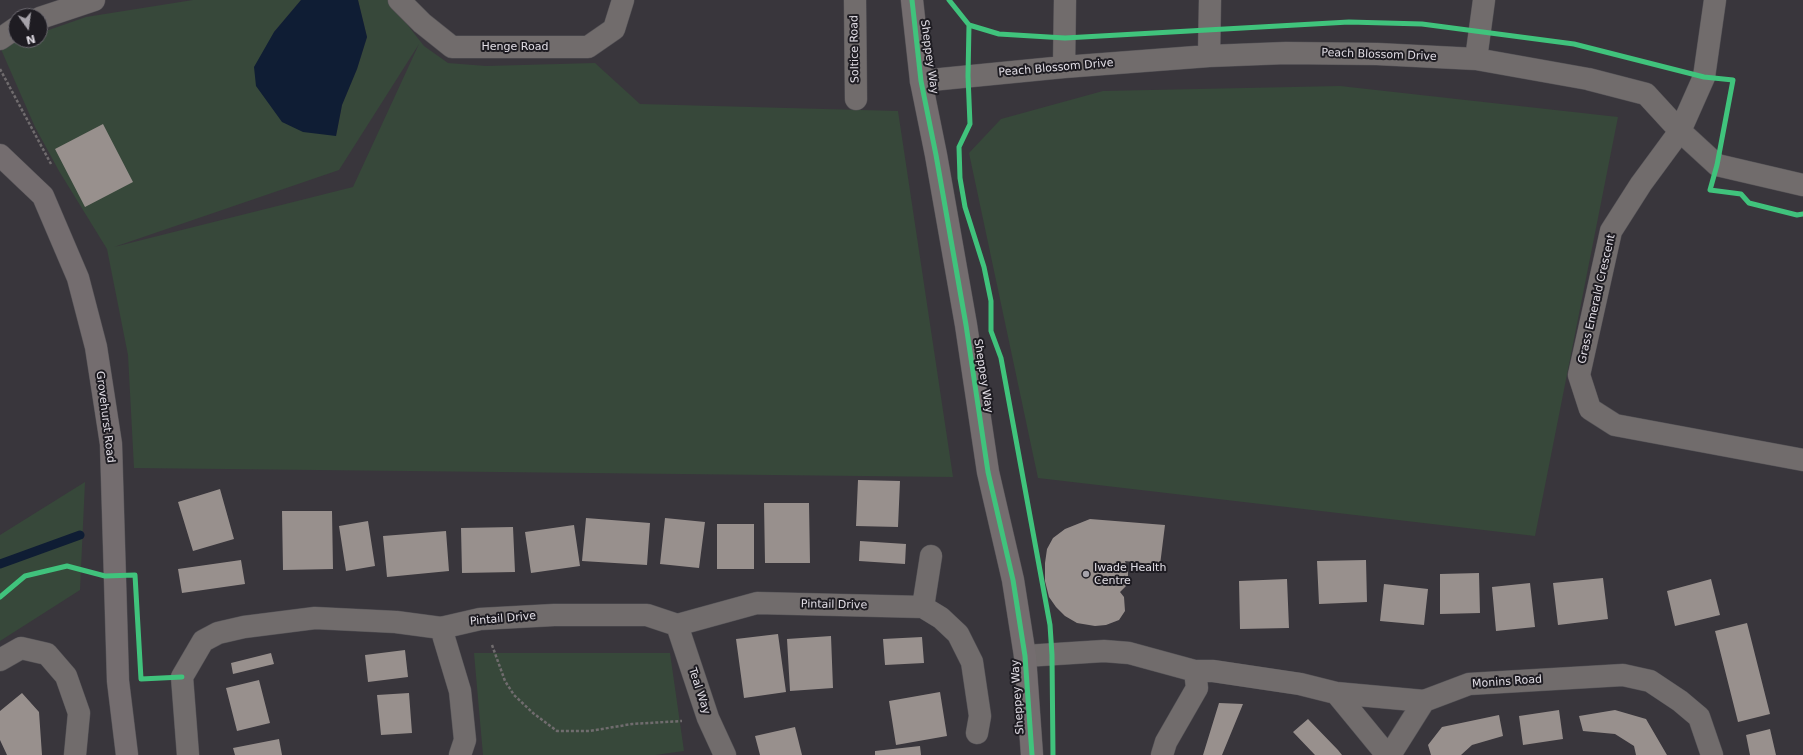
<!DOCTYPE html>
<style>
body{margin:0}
#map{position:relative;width:1803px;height:755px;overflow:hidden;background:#39363c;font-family:"DejaVu Sans",sans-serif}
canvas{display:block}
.north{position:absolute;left:8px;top:8px;width:40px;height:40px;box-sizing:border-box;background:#1e1c22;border:1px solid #6c6970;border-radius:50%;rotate:166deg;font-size:11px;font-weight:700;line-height:16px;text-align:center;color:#e1dde5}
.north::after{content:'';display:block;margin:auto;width:14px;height:18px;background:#a6a3aa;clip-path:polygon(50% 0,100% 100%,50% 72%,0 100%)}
</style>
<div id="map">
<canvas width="1803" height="755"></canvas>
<div class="north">N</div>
</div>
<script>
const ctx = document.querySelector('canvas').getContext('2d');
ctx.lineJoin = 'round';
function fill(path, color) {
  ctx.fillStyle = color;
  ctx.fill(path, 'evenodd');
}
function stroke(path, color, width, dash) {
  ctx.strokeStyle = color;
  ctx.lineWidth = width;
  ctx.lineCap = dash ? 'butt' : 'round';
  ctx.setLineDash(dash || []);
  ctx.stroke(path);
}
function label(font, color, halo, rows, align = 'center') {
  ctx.font = font + ' "DejaVu Sans",sans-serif';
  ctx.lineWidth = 4;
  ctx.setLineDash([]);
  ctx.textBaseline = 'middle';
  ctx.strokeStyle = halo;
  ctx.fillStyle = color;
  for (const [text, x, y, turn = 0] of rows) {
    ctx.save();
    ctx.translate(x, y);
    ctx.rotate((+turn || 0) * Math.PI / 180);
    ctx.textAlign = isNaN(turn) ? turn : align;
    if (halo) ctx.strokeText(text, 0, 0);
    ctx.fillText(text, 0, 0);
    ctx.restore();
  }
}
fill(new Path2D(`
 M193 0H301L274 32 336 136 342 105 357 69 367 37 358 0H388L424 46 448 63 486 66 595 63 640 104 898 111 953 477 134 468 128 355 107 249 59 171 35 127 0 47 20 40H40V33L86 17ZM419 44 353 187 114 247 339 170Z
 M1340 86 1618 117 1535 536 1038 478 969 153 1001 119 1103 91Z
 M85 482 80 590 0 641V535Z
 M474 653H670L684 751 655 755H483Z`), '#37483a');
fill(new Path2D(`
 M301 0H358L367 37 357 69 342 105 336 136 303 132 282 122 256 86 254 67 274 32Z`), '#0f1d34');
stroke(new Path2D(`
 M0 564 80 535`), '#0f1d34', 9);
fill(new Path2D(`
 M103 124 133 182 85 207 55 149Z
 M858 480 900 481 898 527 856 526Z
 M220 489 234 539 193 551 178 502Z
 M764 503H809L810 563H765Z
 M282 511H332L333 569 283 570Z
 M586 518 650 523 647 565 582 561Z
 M665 518 705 522 699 568 660 564Z
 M1090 519 1165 525 1160 565 1125 561 1128 570V578L1126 586 1120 592 1124 597 1125 611 1119 620 1106 625 1095 626 1077 623 1065 616 1056 607 1049 597 1045 581V563L1047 549 1053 538 1065 529Z
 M368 521 375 566 346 571 339 526Z
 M717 524H754V569H717Z
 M574 525 580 566 531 573 525 532Z
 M513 527 515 572 462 573 461 528Z
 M446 531 449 571 387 577 383 536Z
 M860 541 906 544 905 564 859 561Z
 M241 560 245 584 182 593 178 569Z
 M1366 560 1367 602 1319 604 1317 561Z
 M1479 573 1480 613 1440 614V574Z
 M1603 578 1608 619 1558 625 1553 583Z
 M1287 579 1289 628 1240 629 1239 581Z
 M1711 579 1720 615 1675 626 1667 591Z
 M1530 583 1535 627 1496 631 1492 587Z
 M1384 584 1428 589 1424 625 1380 621Z
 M1747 623 1770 714 1738 722 1715 631Z
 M778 634 786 692 744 698 736 639Z
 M831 636 833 688 790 691 787 639Z
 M922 637 924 663 885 665 883 639Z
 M405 650 408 677 368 682 365 655Z
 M271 653 274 664 233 674 231 663Z
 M259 680 270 723 237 731 226 688Z
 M940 692 947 736 896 745 889 701Z
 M22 693 39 712 42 755H7L0 740V711Z
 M409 693 412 733 381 735 377 695Z
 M1219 703 1243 704 1222 755H1203Z
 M1559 710 1563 739 1523 745 1519 716Z
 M1615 710 1646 719 1667 755H1636L1634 746 1615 734 1583 731 1579 716Z
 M1499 715 1503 736 1472 745 1461 755H1431L1428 745 1442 727Z
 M1308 719 1338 750 1342 755H1315L1293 732Z
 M795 727 802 755H760L755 736Z
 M1770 729 1776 755H1750L1746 735Z
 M279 739 282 755H235L233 748Z
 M920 746 921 755H875V751Z`), '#98908d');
const street = new Path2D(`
 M399 0 422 23 452 47H588L614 29 623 0
 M855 0 856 99
 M1715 0 1704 77 1680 131 1641 184 1611 231 1579 375 1590 409 1615 425 1803 460
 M40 18 94 0
 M0 39 16 28
 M1209 56 1210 0
 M1476 59 1484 0
 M1064 67 1065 0
 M921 81 1064 67 1209 56 1286 53 1377 54 1476 59 1588 79 1646 94 1680 131 1717 165 1803 185
 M931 556 923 607 941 618 958 634 972 662 980 716 977 733
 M677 625 708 718 725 755
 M441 628 460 691 465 740 460 755
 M1025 656 1104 651 1129 653 1195 671H1213L1300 684 1336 693 1424 701 1469 684 1623 675 1650 681 1680 701 1699 717 1712 755
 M0 660 21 648 47 654 66 676 79 713 75 755
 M1336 693 1387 755
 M188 755 182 677 203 641 218 633 244 627 315 618 396 622 441 628 480 619 554 615H647L677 625 757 603 923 607
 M1162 755 1166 742 1197 688 1195 671
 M1390 755 1424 701`);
const secondary = new Path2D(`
 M912 0 921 81 936 155 966 325 988 472 1013 580 1025 656 1032 755
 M0 155 43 196 78 278 96 347 111 444 118 681 127 755`);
stroke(street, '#545256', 23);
stroke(secondary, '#545256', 23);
stroke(new Path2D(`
 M0 69 51 164
 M492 645 505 681 514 695 533 713 557 731H590L632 724 682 721`), '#706c6e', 2.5, [3, 2]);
stroke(street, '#716c6c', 22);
stroke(secondary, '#746d6f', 22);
stroke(new Path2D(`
 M912 0 921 81 936 155 966 325 988 472 1013 580 1025 656 1032 755
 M949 0 969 25 999 34 1065 38 1349 22 1422 24 1574 44 1704 77 1733 80 1717 165 1710 190 1741 194 1749 203 1797 215 1803 214
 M969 25 968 76 970 124 959 147 960 178 965 207 984 267 991 301V331L1001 358 1050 625 1052 655 1053 755
 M0 597 25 576 67 566 105 576 135 575 141 679 182 677`), '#40c37c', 5);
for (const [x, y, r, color] of [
 [1086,574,4,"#a6a3aa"]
]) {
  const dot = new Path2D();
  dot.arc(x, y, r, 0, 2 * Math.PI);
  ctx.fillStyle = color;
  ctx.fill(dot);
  stroke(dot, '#1e1c22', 1.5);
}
label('11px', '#e1dde5', '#1e1c22', [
 ["Henge Road",515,47],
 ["Soltice Road",855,49,-91],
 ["Peach Blossom Drive",1379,55,2],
 ["Sheppey Way",929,57,82],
 ["Peach Blossom Drive",1056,68,-5],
 ["Grass Emerald Crescent",1597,299,-77],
 ["Sheppey Way",983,376,81],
 ["Grovehurst Road",105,417,83],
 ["Pintail Drive",834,605,1],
 ["Pintail Drive",503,619,-5],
 ["Monins Road",1507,682,-4],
 ["Teal Way",699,691,72],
 ["Sheppey Way",1018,697,-94]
]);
label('11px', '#e1dde5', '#1e1c22', [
 ["Iwade Health",1094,568],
 ["Centre",1094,581]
], 'left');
</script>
